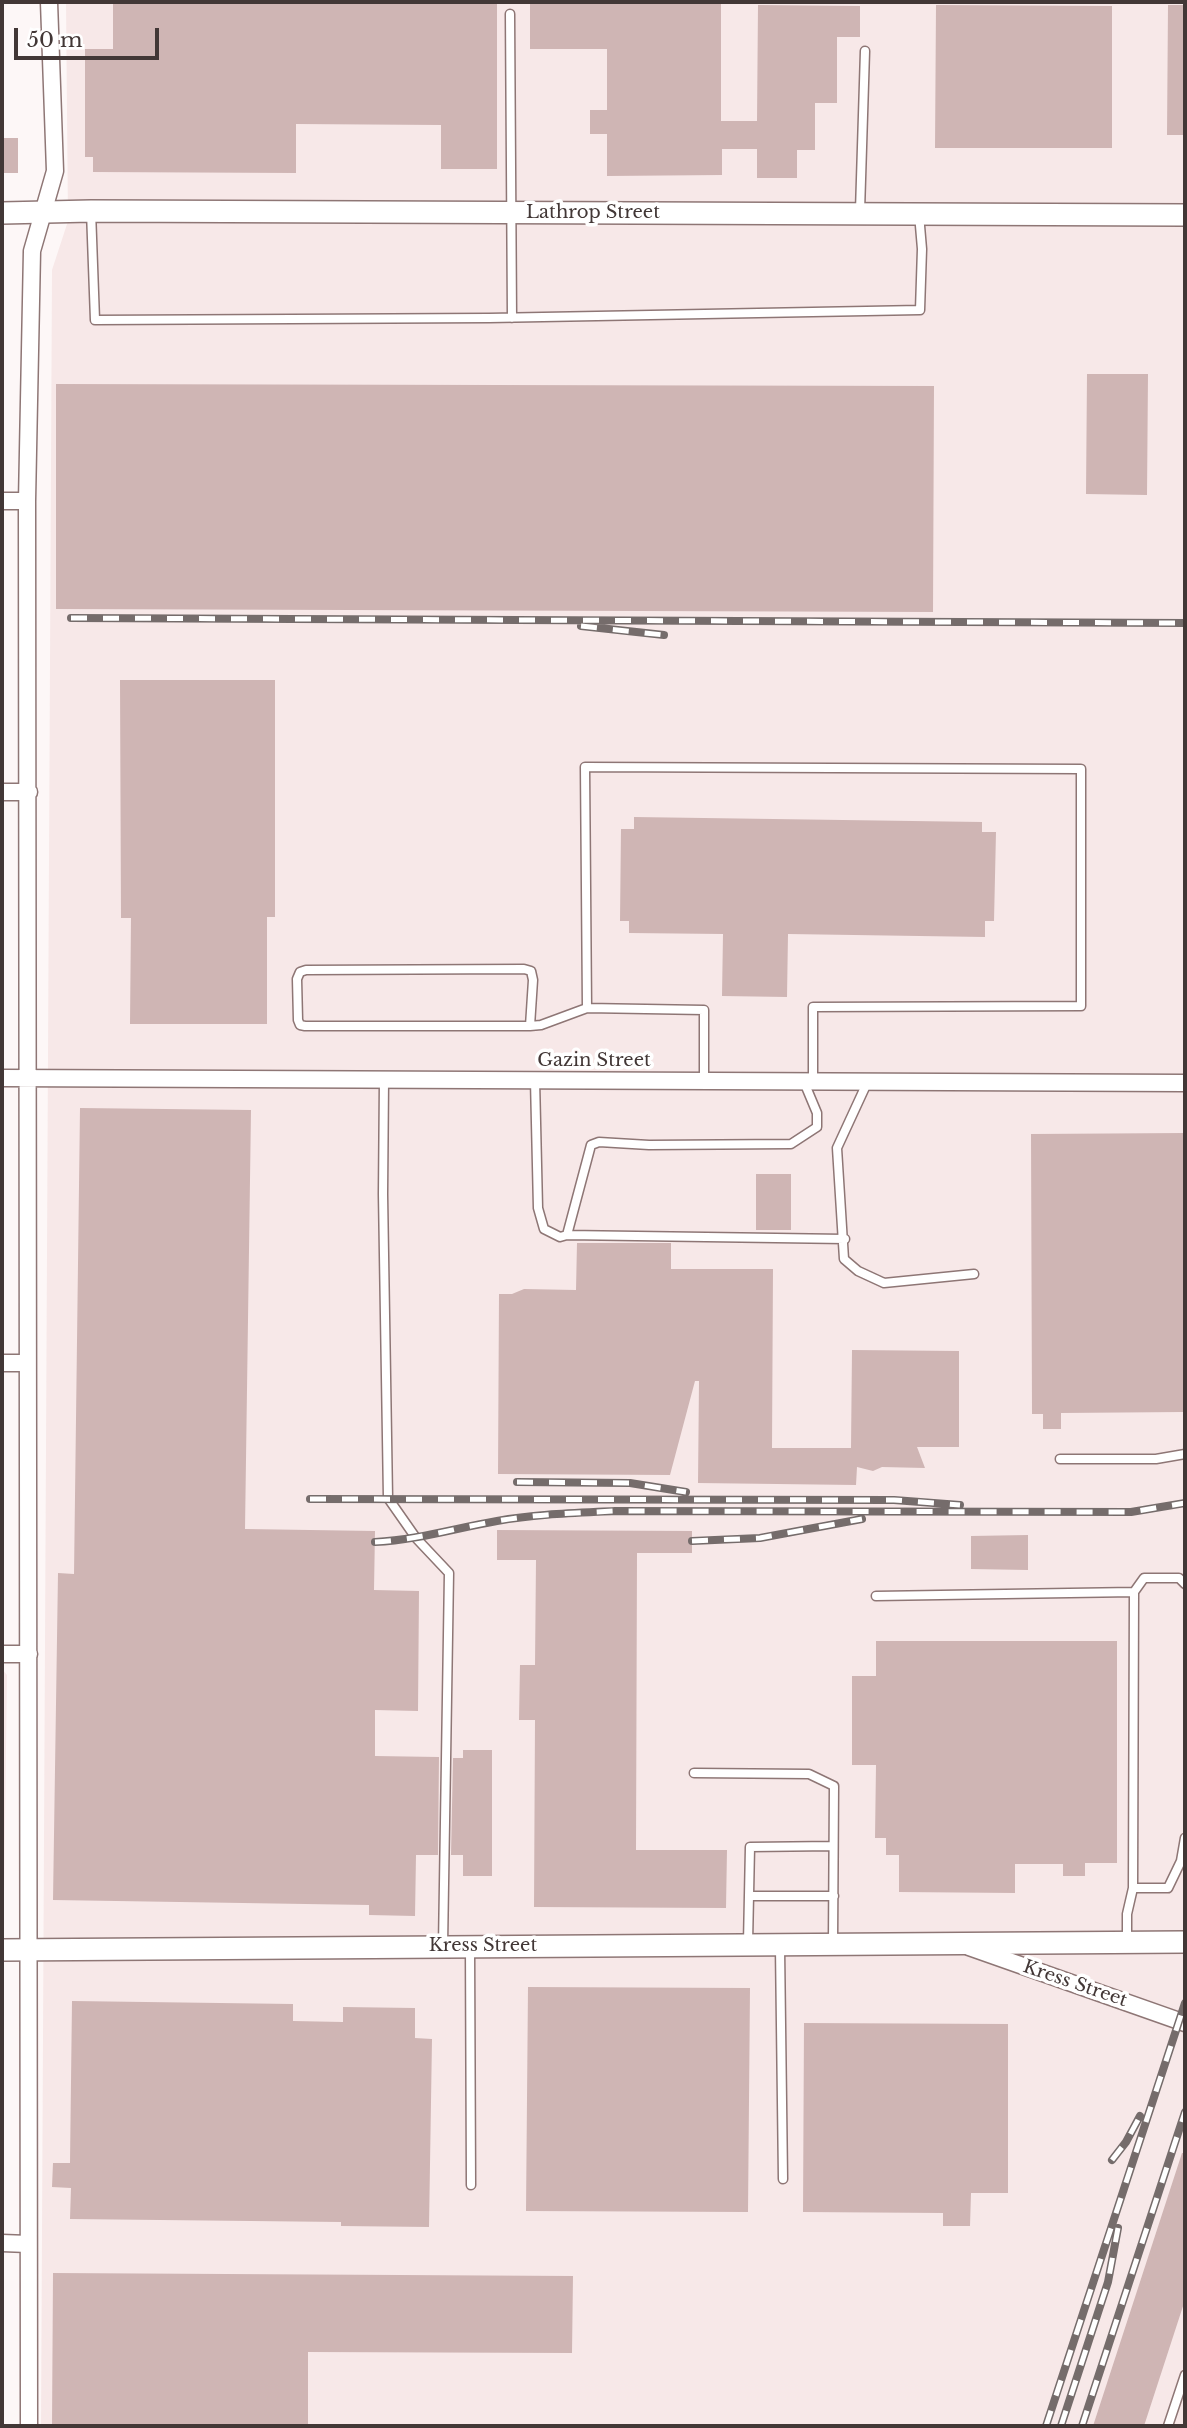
<!DOCTYPE html>
<style>
body{margin:0}
#map{position:relative;width:1187px;height:2428px;overflow:hidden;background:#fdf7f7;font-family:"Libre Baskerville",serif}
canvas{display:block}
.frame{position:absolute;inset:0;border:4px solid #423736;pointer-events:none}
.scale{position:absolute;left:14px;top:28px;width:145px;height:32px;box-sizing:border-box;border:4px solid #423736;border-top:0;padding-left:9px;font-size:21px;line-height:24px;white-space:nowrap;color:#423736;-webkit-text-stroke:5px #fff;paint-order:stroke}
</style>
<div id="map">
<canvas width="1187" height="2428"></canvas>
<div class="frame"></div>
<div class="scale">50 m</div>
</div>
<script>
const ctx = document.querySelector('canvas').getContext('2d');
ctx.lineJoin = 'round';
function fill(path, color) {
  ctx.fillStyle = color;
  ctx.fill(path, 'evenodd');
}
function stroke(path, color, width, dash) {
  ctx.strokeStyle = color;
  ctx.lineWidth = width;
  ctx.lineCap = dash ? 'butt' : 'round';
  ctx.setLineDash(dash || []);
  ctx.stroke(path);
}
function label(font, color, halo, rows, align = 'center') {
  ctx.font = font + ' "Libre Baskerville",serif';
  ctx.lineWidth = 7;
  ctx.setLineDash([]);
  ctx.textBaseline = 'middle';
  ctx.strokeStyle = halo;
  ctx.fillStyle = color;
  for (const [text, x, y, turn = 0] of rows) {
    ctx.save();
    ctx.translate(x, y);
    ctx.rotate((+turn || 0) * Math.PI / 180);
    ctx.textAlign = isNaN(turn) ? turn : align;
    if (halo) ctx.strokeText(text, 0, 0);
    ctx.fillText(text, 0, 0);
    ctx.restore();
  }
}
fill(new Path2D(`
 M66 2H1185V2426H41L52 270 68 221Z
 M2 1669 7 1675 4 1897 2 1901Z`), '#f7e8e8');
fill(new Path2D(`
 M113 2H497V169H441V125L296 124V173L93 172V157H85V49H113Z
 M530 2H721V121H757L758 5 860 6V37H837V103H815V150H797V178H757V149H722V175L607 176V134H590V110H607V49H530Z
 M936 5 1112 6V148H935Z
 M1168 5H1185V135H1167Z
 M2 138H18V173H2Z
 M1087 374H1148L1147 495 1086 494Z
 M56 384 934 386 933 612 56 609Z
 M120 680H275V917H267V1024H130L131 918H121Z
 M634 817 982 822V832H996L994 921H985V937L788 934 787 997 722 996 723 934 629 933V921H620L621 829H634Z
 M80 1108 251 1110 245 1529 375 1531 374 1590 419 1591 418 1711 375 1710V1756L439 1757 438 1855H416L415 1916 369 1915V1905L53 1900 58 1573 74 1574Z
 M1185 1133 1183 1412 1061 1413V1429H1043V1414H1032L1031 1134Z
 M756 1174H791V1230H756Z
 M577 1243H671V1269H773L772 1448H851L852 1350 959 1351V1447H917L925 1468 882 1467 873 1471 857 1467 856 1485 698 1483 699 1381H695L670 1475 498 1474 499 1294H512L524 1289 576 1290Z
 M497 1530 692 1531V1553H637L636 1850H727L726 1908 534 1907 535 1720H519L520 1665H535L536 1560H497Z
 M1028 1535V1570L971 1569V1536Z
 M876 1641H1117V1863H1085V1876H1063V1864H1015V1893L899 1892V1855H886V1838H875L876 1765H852V1676H876Z
 M463 1750H492V1876H463V1855H451L453 1758H463Z
 M528 1987 750 1988 748 2212 526 2211Z
 M72 2001 293 2004V2021L343 2022V2007L415 2008V2038L432 2039 429 2227 341 2226V2222L70 2219 71 2188 52 2187 53 2163H70Z
 M804 2023 1008 2024V2193H971L970 2226H943V2213L803 2212Z
 M1182 2153H1185V2300L1144 2426H1093Z
 M53 2273 573 2276 572 2353 308 2352V2426H52Z`), '#cfb5b4');
const lane = new Path2D(`
 M510 14 512 318
 M91 211 95 320 489 318 920 310 922 249 919 214
 M860 211 865 51
 M530 1026 533 980 531 971 524 969 306 970 300 972 297 979 298 1020 300 1025 305 1026H530L541 1025 587 1008
 M384 1080 383 1194 388 1498 416 1538 449 1573 443 1946
 M535 1080 538 1208 544 1229 560 1237 567 1235 591 1145 599 1142 649 1145 791 1144 817 1127V1113L804 1082
 M704 1081V1010L587 1008 585 767 1081 769V1006L813 1007V1082
 M867 1083 837 1148 844 1259 858 1271 884 1283 974 1274
 M567 1235 845 1239
 M1060 1459H1156L1185 1454
 M876 1596 1134 1592
 M694 1773 809 1774 834 1786 833 1942
 M1133 1888H1168L1181 1861 1185 1838
 M750 1896H834
 M1127 1942V1914L1133 1888 1134 1592 1144 1578H1179L1185 1584
 M748 1943 750 1847 833 1846
 M470 1947 471 2185
 M780 1948 783 2179
 M1168 2426 1185 2375`);
const street = new Path2D(`
 M2 501H27
 M2 792H29
 M2 1078 1185 1083
 M2 1363H27
 M2 1654H29
 M969 1947 1185 2023
 M2 2243 28 2244
 M29 2426 27 501 32 251 55 171 49 2`);
const secondary = new Path2D(`
 M2 213 91 211 1185 215
 M2 1950 1185 1942`);
stroke(lane, '#8e7675', 11);
stroke(street, '#8e7675', 19);
stroke(secondary, '#8e7675', 24);
stroke(lane, '#fff', 8);
stroke(street, '#fff', 16);
stroke(secondary, '#fff', 21);
const rail = new Path2D(`
 M71 618 1185 623
 M581 626 664 635
 M517 1482 630 1483 686 1492
 M310 1499 894 1500 960 1505
 M692 1541 760 1538 862 1519
 M375 1542C417 1540 456 1528 497 1521 536 1514 576 1513 615 1511L1131 1512 1185 1503
 M1112 2160 1126 2142 1140 2116
 M1046 2426 1185 2003
 M1061 2426 1108 2282 1118 2228
 M1082 2426 1185 2112`);
stroke(rail, '#756c6b', 8);
stroke(rail, '#fff', 5, [16]);
label('18px', '#423736', '#fff', [
 ["Lathrop Street",593,213],
 ["Gazin Street",594,1061],
 ["Kress Street",483,1946],
 ["Kress Street",1075,1984,19]
]);
</script>
